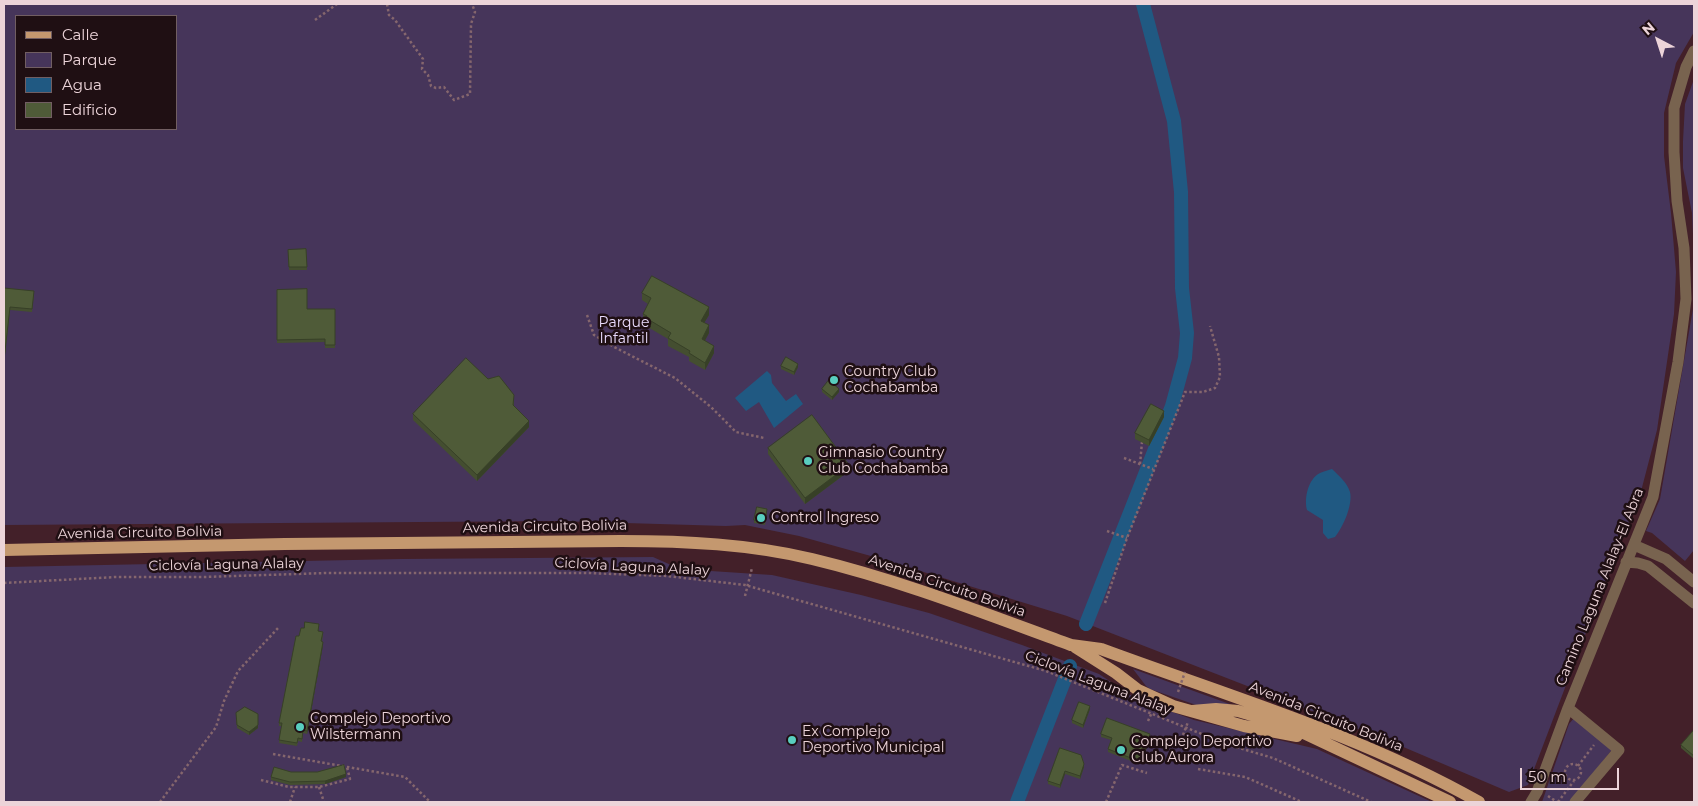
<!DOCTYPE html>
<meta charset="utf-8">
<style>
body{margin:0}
#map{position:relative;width:1698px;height:806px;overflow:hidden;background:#432029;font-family:Montserrat,sans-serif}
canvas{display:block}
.frame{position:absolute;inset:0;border:5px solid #ecd4d9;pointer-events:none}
.legend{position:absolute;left:15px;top:15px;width:162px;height:115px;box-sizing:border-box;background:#1f0f13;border:1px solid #715e62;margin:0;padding:6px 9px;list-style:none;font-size:15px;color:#ecd4d9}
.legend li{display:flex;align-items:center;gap:10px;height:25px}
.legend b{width:25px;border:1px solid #715e62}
.north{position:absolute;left:1633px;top:15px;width:50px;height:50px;-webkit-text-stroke:4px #1f0f13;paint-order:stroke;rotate:320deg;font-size:14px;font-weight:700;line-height:20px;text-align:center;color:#ecd4d9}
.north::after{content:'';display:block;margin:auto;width:18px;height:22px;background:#ecd4d9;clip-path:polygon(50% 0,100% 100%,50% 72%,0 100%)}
.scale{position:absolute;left:1520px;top:768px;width:99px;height:22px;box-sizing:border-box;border:2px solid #ecd4d9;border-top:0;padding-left:6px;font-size:15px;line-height:18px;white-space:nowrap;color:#ecd4d9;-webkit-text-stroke:4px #1f0f13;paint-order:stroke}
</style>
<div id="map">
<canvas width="1698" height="806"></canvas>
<div class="frame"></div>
<ul class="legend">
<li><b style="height:6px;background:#c4986f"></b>Calle</li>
<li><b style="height:14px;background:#46355a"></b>Parque</li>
<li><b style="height:14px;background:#205982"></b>Agua</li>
<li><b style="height:14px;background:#4f5b38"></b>Edificio</li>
</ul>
<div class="north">N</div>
<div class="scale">50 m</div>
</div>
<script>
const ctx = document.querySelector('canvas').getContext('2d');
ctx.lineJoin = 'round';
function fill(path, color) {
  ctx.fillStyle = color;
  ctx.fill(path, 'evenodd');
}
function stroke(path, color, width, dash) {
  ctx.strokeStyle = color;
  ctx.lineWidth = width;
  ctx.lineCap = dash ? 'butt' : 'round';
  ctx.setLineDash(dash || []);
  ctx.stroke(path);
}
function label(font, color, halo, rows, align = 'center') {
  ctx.font = font + ' Montserrat,sans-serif';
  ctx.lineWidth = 5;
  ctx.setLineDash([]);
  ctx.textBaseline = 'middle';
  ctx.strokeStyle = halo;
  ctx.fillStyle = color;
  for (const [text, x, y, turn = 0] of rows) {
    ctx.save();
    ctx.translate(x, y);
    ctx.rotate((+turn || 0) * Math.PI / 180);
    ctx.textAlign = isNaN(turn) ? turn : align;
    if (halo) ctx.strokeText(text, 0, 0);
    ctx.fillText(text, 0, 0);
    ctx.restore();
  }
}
fill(new Path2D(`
 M4 4H1694V32L1676 63 1664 113V156L1671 213 1676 272 1674 314 1657 430 1639 499 1614 559 1528 785 1509 792 1394 743 1067 616 878 558 799 536 745 525 726 526 558 521 4 525ZM16 16H176V129H16Z
 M1694 79V257L1692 213 1683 168V141L1685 104Z
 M1694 303V550L1685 561 1652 533 1646 531 1660 499Z
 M653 557 680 569 772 575 861 595 929 613 1022 645 1099 674 1135 698 1194 720 1317 749 1432 802H5L4 800V567L402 559Z
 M1133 669 1238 707 1199 706 1150 689 1146 686Z
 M1574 718 1611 748V751L1570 802H1542L1569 724Z`), '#46355a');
fill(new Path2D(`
 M767 371 771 375 772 383 786 401 796 394 803 404 774 428 759 402 746 411 735 398Z
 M1332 469C1339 476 1347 482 1350 492 1353 505 1343 527 1335 537L1328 539 1323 533V520L1307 510C1304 498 1308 479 1320 473 1324 471 1329 470 1332 469Z`), '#205982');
stroke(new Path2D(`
 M1086 624 1172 406 1185 358 1187 333 1182 288 1181 192 1174 121 1143 4
 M1017 802 1070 666`), '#205982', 14);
stroke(new Path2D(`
 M387 4 389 15 395 20 423 59 422 69 428 75 431 86 436 88 444 87 454 100 470 94 471 24 475 12 472 4
 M315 20 337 4
 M587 315 594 335 616 348 675 378 711 407 736 432 764 438
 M1124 458 1153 469
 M1140 464 1142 442
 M1107 531 1127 538
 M4 583 116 577H204L326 573H588L667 576 745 585 1046 671 1229 745 1273 758 1371 802
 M745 596 752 568
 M1105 603 1127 538 1185 392H1203L1215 388 1220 377 1219 357 1210 326
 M1148 721 1152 712
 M1183 735 1188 722
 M273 754 405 777 430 802
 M1565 772a8 8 0 1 1 16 0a8 8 0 1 1-16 0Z
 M1578 766 1594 745
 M1198 769 1245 777 1302 802
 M261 780 289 787H319L350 779 347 767
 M319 787 324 802
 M1548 796 1557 802
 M160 802 216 727 224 701 238 671 279 627
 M290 802 295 787
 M1106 802 1122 765 1147 773
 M1558 802 1574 781`), '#85666d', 2.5, [2.5, 2.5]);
stroke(new Path2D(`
 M1634 545 1666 559 1694 582
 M1626 562 1638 563 1648 566 1694 603
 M1568 708 1619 750 1575 802
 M1531 802 1537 792 1568 708 1653 497 1678 362 1686 299 1684 248 1677 201 1674 152V108L1686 67 1694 51`), '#78634f', 11);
stroke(new Path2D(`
 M4 550 285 544 621 541C685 541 750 544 812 559 900 580 986 614 1071 645L1101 649C1228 696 1361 735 1479 802
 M1075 647 1116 673 1138 690 1173 706 1244 726 1297 736
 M1192 711 1216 709 1238 711 1289 726 1450 802`), '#c4986f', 12);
stroke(new Path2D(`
 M1178 692 1185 672`), '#85666d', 2.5, [2.5, 2.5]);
fill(new Path2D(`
 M306 249 307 270H289L288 250Z
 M4 288 34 294 32 312 10 310 4 363Z
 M277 290 307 309H335V348H325V342L277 343Z
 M642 293 709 315 704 323 709 333 705 340 714 353 705 370 689 361V357L668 346V339L646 326V323L643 321V314L648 304 642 300Z
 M781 366 798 367 794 375 781 369Z
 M488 379 514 401V406L529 427 477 481 413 420V414Z
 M822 389 839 392 832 400 822 392Z
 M1164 417 1149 446 1135 439V433Z
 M768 448 849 471 805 504 768 454Z
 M767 512 765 525 754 523V520Z
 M319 627 318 631 323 635 322 642 323 645 307 734 303 733 302 742 298 741 297 746 279 743 282 726H279V723L304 628Z
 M1090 709 1083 728 1072 723V720Z
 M236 713 258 714V728L249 735 237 728Z
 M1694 730V759L1681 748V745Z
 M1101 734 1150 737 1143 759 1136 763 1108 752V749L1111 740 1101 737Z
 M1060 748 1084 767 1080 779 1065 774 1060 788 1048 784V781Z
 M291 772 346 777 325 784 290 785 271 780V777Z`), '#444e30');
fill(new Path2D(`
 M709 307V315L701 328V321Z
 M709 325V333L702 346V339Z
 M714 346V353L705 370V363Z
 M798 364V367L794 375V372Z
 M839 389V392L832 400V397Z
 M1164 411V417L1149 446V440Z
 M529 421V427L477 481V475Z
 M849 465V471L805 504V498Z
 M323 642V645L307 734V731Z
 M1090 706V709L1083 728V725Z
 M258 725V728L249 735V732Z
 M1150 734V737L1143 759 1136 763V760Z
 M1084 764V767L1080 779V776Z
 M1065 771V774L1060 788V785Z
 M346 774V777L325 784V781Z`), '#374027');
const building = new Path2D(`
 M306 249 307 267H289L288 250Z
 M652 276 709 307 701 321 709 325 702 339 714 346 705 363 689 353 690 351 668 338 671 333 646 318 647 316 643 314 651 298 642 293Z
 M4 288 34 291 32 309 10 307 4 360Z
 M307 289V309H335V345H325V339L277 340V290Z
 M786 357 798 364 794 372 781 366Z
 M466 358 488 379 499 376 514 395 513 405 529 421 477 475 413 414Z
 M829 380 839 389 832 397 822 389Z
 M1151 404 1164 411 1149 440 1135 433Z
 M812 415 849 465 805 498 768 448Z
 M757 507 767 509 765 522 754 520Z
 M305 622 319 624 318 631 323 632 321 641 323 642 307 731 303 730 302 739 298 738 297 743 279 740 282 723H279L296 636H299L301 628H304Z
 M1079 702 1090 706 1083 725 1072 720Z
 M245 707 258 714V725L249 732 237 725 236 713Z
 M1107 718 1150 734 1143 756 1136 760 1108 749 1112 738 1101 734Z
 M1694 730V756L1681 745Z
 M1060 748 1081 755 1084 764 1080 776 1065 771 1060 785 1048 781Z
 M344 765 346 774 325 781 290 782 271 777 274 767 291 772H317Z`);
fill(building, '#4f5b38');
stroke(building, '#374027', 1);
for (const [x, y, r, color] of [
 [834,380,5,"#59cebf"],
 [808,461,5,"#59cebf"],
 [761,518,5,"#59cebf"],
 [300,727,5,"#59cebf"],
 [792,740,5,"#59cebf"],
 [1121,750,5,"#59cebf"]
]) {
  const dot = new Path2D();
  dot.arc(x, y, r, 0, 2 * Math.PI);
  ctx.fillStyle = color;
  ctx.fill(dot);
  stroke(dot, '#1f0f13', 2);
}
label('14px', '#eadcfe', '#1f0f13', [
 ["Parque",624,323],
 ["Infantil",624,339]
]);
label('14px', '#ecd4d9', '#1f0f13', [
 ["Country Club",844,372],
 ["Cochabamba",844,388],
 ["Gimnasio Country",818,453],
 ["Club Cochabamba",818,469],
 ["Control Ingreso",771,518],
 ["Complejo Deportivo",310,719],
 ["Wilstermann",310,735],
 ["Ex Complejo",802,732],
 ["Deportivo Municipal",802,748],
 ["Complejo Deportivo",1131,742],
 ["Club Aurora",1131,758]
], 'left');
label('14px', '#ecd4d9', '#1f0f13', [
 ["Avenida Circuito Bolivia",545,527,-1],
 ["Avenida Circuito Bolivia",140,533,-1],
 ["Ciclovía Laguna Alalay",226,565,-1],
 ["Ciclovía Laguna Alalay",632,567,3],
 ["Avenida Circuito Bolivia",947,586,19],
 ["Camino Laguna Alalay-El Abra",1600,587,-68],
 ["Ciclovía Laguna Alalay",1098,683,21],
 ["Avenida Circuito Bolivia",1326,717,22]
]);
</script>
